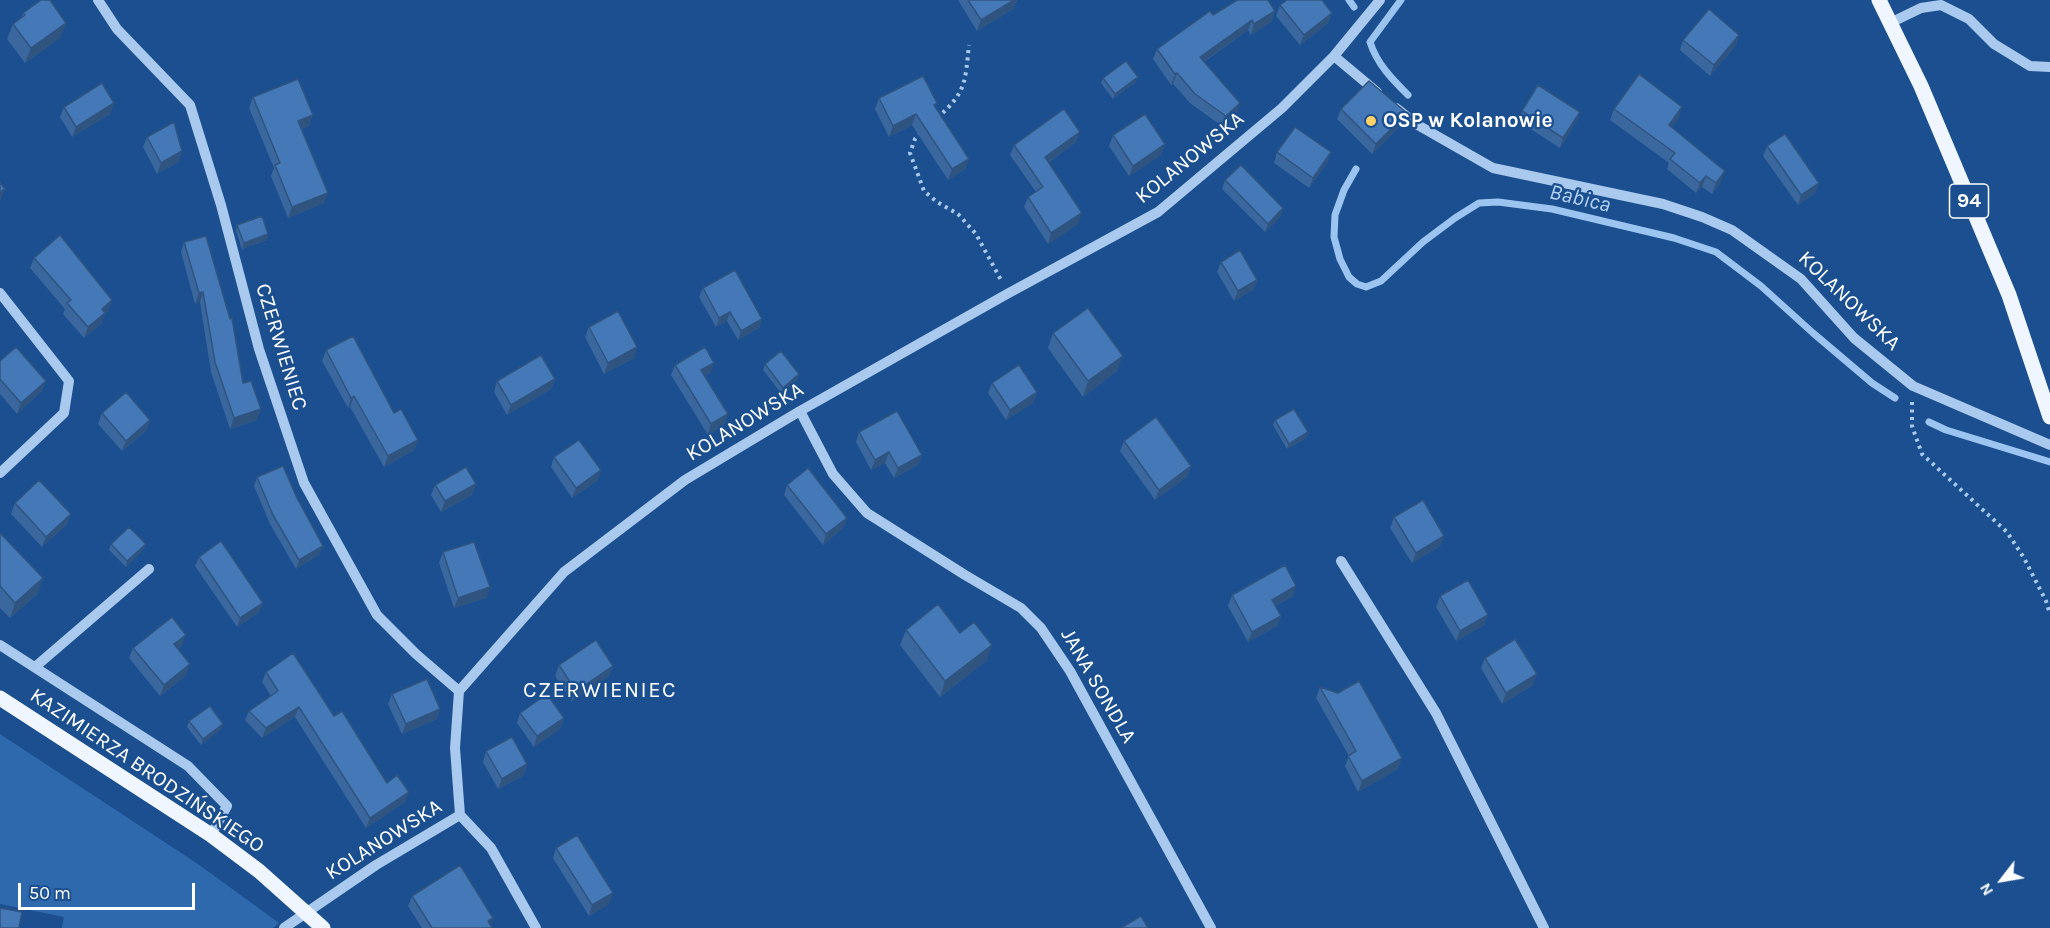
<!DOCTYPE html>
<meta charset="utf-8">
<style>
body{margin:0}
#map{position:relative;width:2050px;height:928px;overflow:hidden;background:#1b4f8f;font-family:Karla,sans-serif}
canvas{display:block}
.north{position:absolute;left:1972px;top:850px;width:60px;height:60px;-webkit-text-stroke:4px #1b4f8f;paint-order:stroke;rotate:239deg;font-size:16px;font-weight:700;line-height:24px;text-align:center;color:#fff}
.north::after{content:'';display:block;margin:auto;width:21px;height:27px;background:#fff;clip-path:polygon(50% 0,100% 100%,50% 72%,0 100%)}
.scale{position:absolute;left:18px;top:883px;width:177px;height:27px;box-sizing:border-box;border:3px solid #fff;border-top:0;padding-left:8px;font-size:18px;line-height:21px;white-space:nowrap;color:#fff;-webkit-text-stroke:4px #1b4f8f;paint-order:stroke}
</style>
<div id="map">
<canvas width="2050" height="928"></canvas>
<div class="north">N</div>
<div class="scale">50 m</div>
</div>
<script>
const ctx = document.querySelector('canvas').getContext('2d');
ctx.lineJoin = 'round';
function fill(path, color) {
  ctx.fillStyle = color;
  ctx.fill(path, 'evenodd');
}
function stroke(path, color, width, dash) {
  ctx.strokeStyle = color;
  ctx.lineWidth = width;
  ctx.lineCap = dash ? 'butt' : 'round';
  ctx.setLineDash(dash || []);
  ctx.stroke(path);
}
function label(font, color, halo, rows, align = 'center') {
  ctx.font = font + ' Karla,sans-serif';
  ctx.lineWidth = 4.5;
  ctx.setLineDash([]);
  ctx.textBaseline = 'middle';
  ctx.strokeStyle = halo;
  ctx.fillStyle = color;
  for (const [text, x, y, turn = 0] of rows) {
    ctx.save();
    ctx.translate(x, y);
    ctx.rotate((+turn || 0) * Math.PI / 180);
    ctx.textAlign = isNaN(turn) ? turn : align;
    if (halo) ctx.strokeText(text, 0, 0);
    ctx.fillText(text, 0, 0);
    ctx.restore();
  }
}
fill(new Path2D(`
 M0 734 198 864 279 923 273 928H62L64 917 0 904Z`), '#2e69ad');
stroke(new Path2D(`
 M1349 0 1354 7
 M1401 0 1370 42C1377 64 1392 79 1408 95
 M1356 169 1344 190 1335 215 1334 237 1340 259 1349 277 1357 284 1366 287 1381 281 1423 242 1455 218 1479 203 1498 202 1552 209 1674 238 1716 252 1761 286 1813 333 1872 383 1895 398
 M1929 422 1946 430 2050 462`), '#9cc4f0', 7);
stroke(new Path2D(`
 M937 118C967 92 965 81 969 45
 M921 133 915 139 910 153 924 191 937 202 958 214 976 234 1001 280
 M1912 402V426L1922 454 2007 532 2024 558 2046 601 2050 614`), '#a9c9ee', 4, [3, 4.5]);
stroke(new Path2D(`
 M98 0 117 29 190 105 221 205 259 349 304 483 377 615 416 654 459 691
 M1890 23 1921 8 1941 5 1969 19 1994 44 2030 66 2050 67
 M1334 56 1377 92
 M1396 108 1416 124 1493 168 1663 204 1702 217 1732 230 1801 279 1854 338 1913 386 2050 445
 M0 293 69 381 64 413 0 473
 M800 411 833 474 867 513 965 575 1021 608 1041 628 1070 671 1211 928
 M1341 561 1436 713 1544 928
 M0 645 188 766 227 806 211 835
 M35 667 149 569
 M460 815 455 748 459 691 564 572 685 480 800 411 1007 294 1158 212 1282 108 1334 56 1380 0
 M460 815 491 848 536 928
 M284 928 376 865 460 815`), '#a9c9ee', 10);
stroke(new Path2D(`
 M1879 0 1921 86 2009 295 2050 417
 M0 698 211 835 259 871 323 928`), '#f0f6ff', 15);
fill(new Path2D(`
 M958 0H1017L1013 9 977 31Z
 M1280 5 1332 13 1328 23 1300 45 1276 16Z
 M1275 11 1271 22 1251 35 1248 30 1204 62 1236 114 1222 126 1191 104 1173 84 1171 85 1153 59 1157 49 1213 15Z
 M23 13 66 23 60 38 25 63 7 39 13 24 21 18Z
 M1739 35 1736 45 1710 76 1680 50 1683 40Z
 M1103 78 1136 82 1113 99 1101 83Z
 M253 97 309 126 301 129 324 203 288 218 271 176 274 168 249 108Z
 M879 98 935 107 969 159 965 169 948 180 912 125 889 137 875 109Z
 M64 107 110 114 72 137 60 117Z
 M1341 109 1407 113 1403 123 1372 154 1337 119Z
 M1614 109 1679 118 1671 127 1721 182 1712 194 1702 187 1696 193 1667 169 1669 163 1610 120Z
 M1522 111 1580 112 1576 122 1560 148 1518 121Z
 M1113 135 1165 144 1161 155 1129 176 1109 146Z
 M147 137 182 151 178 162 157 174 143 147Z
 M1076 142 1049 162 1078 224 1048 244 1024 207 1028 197 1036 192 1010 155 1014 145Z
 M1767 146 1819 183 1815 193 1798 205 1763 156Z
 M1277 152H1331L1327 163 1309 188 1274 163Z
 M1225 180 1283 208 1280 217 1265 232 1222 189Z
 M237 225 268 234 267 240 242 249 236 231Z
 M184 242 243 383 257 420 230 429 211 372 200 302 195 304 181 252Z
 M34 258 112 300 108 311 105 314 101 324 84 338 63 314 65 309 30 268Z
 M1221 262 1257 280 1253 290 1234 301 1217 272Z
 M703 288 762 319 759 328 738 340 727 321 716 327 699 297Z
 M589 327 634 358 604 374 585 337Z
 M1053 333 1117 371 1083 397 1048 348Z
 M326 350 394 413 418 440 414 450 384 467 350 407 348 408 322 361Z
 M0 361 42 391 17 414 0 394Z
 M714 363 710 373 705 376 728 414 724 425 708 435 671 375 675 365Z
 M765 364 799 374 797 380 781 393 763 370Z
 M555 379 551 389 507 415 494 392 497 381Z
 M992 383 1037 392 1033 403 1006 420 988 393Z
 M102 413 150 420 146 431 122 451 98 424Z
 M1275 420 1308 432 1306 438 1287 449 1273 425Z
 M859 432 922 455 918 465 894 478 885 463 871 470 856 442Z
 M1124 441 1191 466 1187 477 1155 500 1120 451Z
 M554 457 601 470 597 481 572 498 551 467Z
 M257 477 297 498 323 546 319 555 296 569 270 524 254 486Z
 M476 484 472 495 441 512 431 495 435 485Z
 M787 485 847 518 843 528 823 545 784 495Z
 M15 503 71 514 67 524 42 547 11 514Z
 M1394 517 1444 536 1440 546 1412 563 1390 528Z
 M0 533 43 578 37 594 10 618 0 608Z
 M111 544H146L144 549 126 567 109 550Z
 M443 552 490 587 486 598 454 608 439 563Z
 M199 557 259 612 237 627 195 566Z
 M1232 595 1293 596 1275 606 1281 616 1277 626 1248 642 1228 606Z
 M1440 596 1488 615 1484 625 1456 641 1436 607Z
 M906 630 960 633 992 645 986 661 940 697 900 645Z
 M182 645 178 649 186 675 160 696 129 658 133 648Z
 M1485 658 1533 685 1502 704 1481 668Z
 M559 665 613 666 609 676 572 701 555 676Z
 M266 672 334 716 387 783 409 792 405 802 366 828 295 717 262 738 245 720 249 711 271 696 262 682Z
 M1320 687 1338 693 1398 769 1358 792 1345 766 1349 756 1316 698Z
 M392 694 437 719 402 734 388 704Z
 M520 713 564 718 560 729 534 747 517 723Z
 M189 721 221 729 201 745 187 727Z
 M486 751 527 764 524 775 498 789 483 762Z
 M556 848 609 904 589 916 553 858Z
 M412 896 491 926 492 928H422L408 906Z`), '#3a679d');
fill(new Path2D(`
 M1014 0H1017L1013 9 977 31 981 20Z
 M1275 11 1271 22 1251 35 1254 24Z
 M1332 13 1328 23 1300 45 1304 35Z
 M1252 20 1248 30 1196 67 1200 57Z
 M66 23 60 38 25 63 31 48Z
 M1739 35 1736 45 1710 76 1714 65Z
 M1177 73 1173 84 1171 85 1175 74Z
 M1138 77 1136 82 1113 99 1115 94Z
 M114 103 110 114 72 137 76 127Z
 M1240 103 1236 114 1222 126 1226 116Z
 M1682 107 1679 118 1665 136 1669 125Z
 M1580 112 1576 122 1560 148 1563 138Z
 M1407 113 1403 123 1372 154 1376 144Z
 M916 114 912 125 889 137 893 126Z
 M313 115 309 126 294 132 298 121Z
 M1080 132 1076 142 1041 167 1045 157Z
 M1165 144 1161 155 1129 176 1133 166Z
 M182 151 178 162 157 174 161 163Z
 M1331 152 1327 163 1309 188 1313 178Z
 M969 159 965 169 948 180 952 169Z
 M1725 171 1721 182 1712 194 1716 183Z
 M1706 176 1702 187 1696 193 1700 183Z
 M1819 183 1815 193 1798 205 1801 195Z
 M5 189 1 199 0 200V192Z
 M328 193 324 203 288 218 292 207Z
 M1283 208 1280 217 1265 232 1268 224Z
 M1082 213 1078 224 1048 244 1051 233Z
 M268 234 267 240 242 249 244 243Z
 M1257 280 1253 290 1234 301 1238 291Z
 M203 292 200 302 195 304 199 293Z
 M112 300 108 311 105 314 101 324 84 338 88 327 102 309Z
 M730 312 727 321 716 327 719 318Z
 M762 319 759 328 738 340 741 331Z
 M637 347 634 358 604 374 608 363Z
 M1123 356 1117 371 1083 397 1088 381Z
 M714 363 710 373 697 381 701 370Z
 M799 374 797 380 781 393 783 388Z
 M555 379 551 389 507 415 511 405Z
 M46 381 42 391 17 414 21 403Z
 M1037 392 1033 403 1006 420 1010 410Z
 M354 396 350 407 348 408 351 398Z
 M261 409 257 420 230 429 234 418Z
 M728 414 724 425 708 435 711 424Z
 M150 420 146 431 122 451 126 441Z
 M1308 432 1306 438 1287 449 1289 444Z
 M418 440 414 450 384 467 388 456Z
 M889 452 885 463 871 470 875 460Z
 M922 455 918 465 894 478 898 468Z
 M1191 466 1187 477 1155 500 1159 490Z
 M601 470 597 481 572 498 576 488Z
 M476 484 472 495 441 512 445 501Z
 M71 514 67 524 42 547 46 537Z
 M847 518 843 528 823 545 826 534Z
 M1444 536 1440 546 1412 563 1416 553Z
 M146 544 144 549 126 567 127 561Z
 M323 546 319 555 296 569 299 560Z
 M43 578 37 594 10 618 15 603Z
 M1296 586 1293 596 1268 610 1272 600Z
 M490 587 486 598 454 608 458 598Z
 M263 603 259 612 237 627 240 618Z
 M1488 615 1484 625 1456 641 1460 631Z
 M1281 616 1277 626 1248 642 1252 632Z
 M186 635 182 645 170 655 174 644Z
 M992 645 986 661 940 697 945 681Z
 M190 664 186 675 160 696 164 685Z
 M613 666 609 676 572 701 576 691Z
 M1537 674 1533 685 1502 704 1506 693Z
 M299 707 295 717 262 738 266 728Z
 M440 709 437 719 402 734 406 724Z
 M564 718 560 729 534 747 537 736Z
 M223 724 221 729 201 745 203 739Z
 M1402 758 1398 769 1358 792 1362 781Z
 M527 764 524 775 498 789 502 779Z
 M409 792 405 802 366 828 370 818Z
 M613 893 609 904 589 916 592 905Z
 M493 918 490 928 488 921Z`), '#305480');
const building = new Path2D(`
 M41 0H50L66 23 31 48 13 24 25 15 23 13Z
 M968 0H1014L981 20Z
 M1237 0H1268L1275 11 1254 24 1252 20 1200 57 1240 103 1226 116 1195 94 1177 73 1175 74 1157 49 1210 11 1213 15Z
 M1287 0H1322L1332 13 1304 35 1280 5Z
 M1709 9 1739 35 1714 65 1683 40Z
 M1126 61 1138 77 1115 94 1103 78Z
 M1639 74 1682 107 1669 125 1725 171 1716 183 1706 176 1700 183 1670 159 1675 153 1614 109Z
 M923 76 937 103 934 105 969 159 952 169 916 114 893 126 879 98Z
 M298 79 313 115 298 121 328 193 292 207 275 165 280 163 253 97Z
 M1369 81 1407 113 1376 144 1341 109Z
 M102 83 114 103 76 127 64 107Z
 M1538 85 1580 112 1563 138 1522 111Z
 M1064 109 1080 132 1045 157 1082 213 1051 233 1028 197 1043 187 1014 145Z
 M1145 114 1165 144 1133 166 1113 135Z
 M174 122 182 151 161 163 147 137Z
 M1295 127 1331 152 1313 178 1277 152Z
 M1785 134 1819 183 1801 195 1767 146Z
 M1241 165 1283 208 1268 224 1225 180Z
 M0 182 5 189 0 192Z
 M262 216 268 234 244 243 237 225Z
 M60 235 112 300 102 309 105 313 88 327 67 303 71 300 34 258Z
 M206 236 230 319 232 318 243 383 251 381 261 409 234 418 215 362 203 292 199 293 184 242Z
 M1240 250 1257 280 1238 291 1221 262Z
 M735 270 762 319 741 331 730 312 719 318 703 288Z
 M1088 308 1123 356 1088 381 1053 333Z
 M618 311 637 347 608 363 589 327Z
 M353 336 394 413 401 409 418 440 388 456 354 396 351 398 326 350Z
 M16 347 46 381 21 403 0 379V361Z
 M705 347 714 363 701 370 728 414 711 424 675 365Z
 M781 351 799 374 783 388 765 364Z
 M541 355 555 379 511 405 497 381Z
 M1019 365 1037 392 1010 410 992 383Z
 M126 392 150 420 126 441 102 413Z
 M1294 409 1308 432 1289 444 1275 420Z
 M897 411 922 455 898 468 889 452 875 460 859 432Z
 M1156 417 1191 466 1159 490 1124 441Z
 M579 440 601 470 576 488 554 457Z
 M283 466 297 498 323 546 299 560 273 515 257 477Z
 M466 467 476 484 445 501 435 485Z
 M808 468 847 518 826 534 787 485Z
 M39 480 71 514 46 537 15 503Z
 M1423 500 1444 536 1416 553 1394 517Z
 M129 527 146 544 127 561 111 544Z
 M0 533 43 578 15 603 0 586Z
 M221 541 263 603 240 618 199 557Z
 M474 542 490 587 458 598 443 552Z
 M1285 565 1296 586 1272 600 1281 616 1252 632 1232 595Z
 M1468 580 1488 615 1460 631 1440 596Z
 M938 604 960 633 974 622 992 645 945 681 906 630Z
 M172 617 186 635 174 644 190 664 164 685 133 648Z
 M1515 639 1537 674 1506 693 1485 658Z
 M596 640 613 666 576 691 559 665Z
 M293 653 334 716 342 711 387 783 397 775 409 792 370 818 299 707 266 728 249 711 278 691 266 672Z
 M427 679 440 709 406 724 392 694Z
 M1359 681 1402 758 1362 781 1348 756 1356 751 1320 687 1338 693Z
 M547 694 564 718 537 736 520 713Z
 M210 706 223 724 203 739 189 721Z
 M512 737 527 764 502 779 486 751Z
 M577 835 613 893 592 905 556 848Z
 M460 865 493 918 488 921 492 928H432L412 896Z
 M0 908 22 912 19 928H0Z
 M1141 916 1148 928H1121Z`);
fill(building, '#4478b7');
stroke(building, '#305480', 1.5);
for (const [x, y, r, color] of [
 [1371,121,6,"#ffd166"]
]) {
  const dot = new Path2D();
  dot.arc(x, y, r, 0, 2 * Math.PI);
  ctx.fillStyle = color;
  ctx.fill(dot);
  stroke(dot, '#1b4f8f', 2);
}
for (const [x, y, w] of [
 [1969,201,39]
]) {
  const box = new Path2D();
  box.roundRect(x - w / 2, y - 17, w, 34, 4.5);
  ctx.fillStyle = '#1b4f8f';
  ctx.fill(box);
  stroke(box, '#fff', 1.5);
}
label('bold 20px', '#fff', null, [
 ["94",1969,201]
]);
label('bold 21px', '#fff', '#1b4f8f', [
 ["OSP w Kolanowie",1383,121]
], 'left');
label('21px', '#fff', '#1b4f8f', [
 ["KOLANOWSKA",1190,158,-39],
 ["KOLANOWSKA",1849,301,44],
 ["CZERWIENIEC",281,347,73],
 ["KOLANOWSKA",745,422,-31],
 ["JANA SONDLA",1098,686,60],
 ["KAZIMIERZA BRODZIŃSKIEGO",147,771,34],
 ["KOLANOWSKA",384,840,-32]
]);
label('italic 22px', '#b5d3f5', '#1b4f8f', [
 ["Babica",1580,199,13]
]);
ctx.letterSpacing = '1.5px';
label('22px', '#fff', '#1b4f8f', [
 ["CZERWIENIEC",600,691]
]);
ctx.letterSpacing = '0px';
</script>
